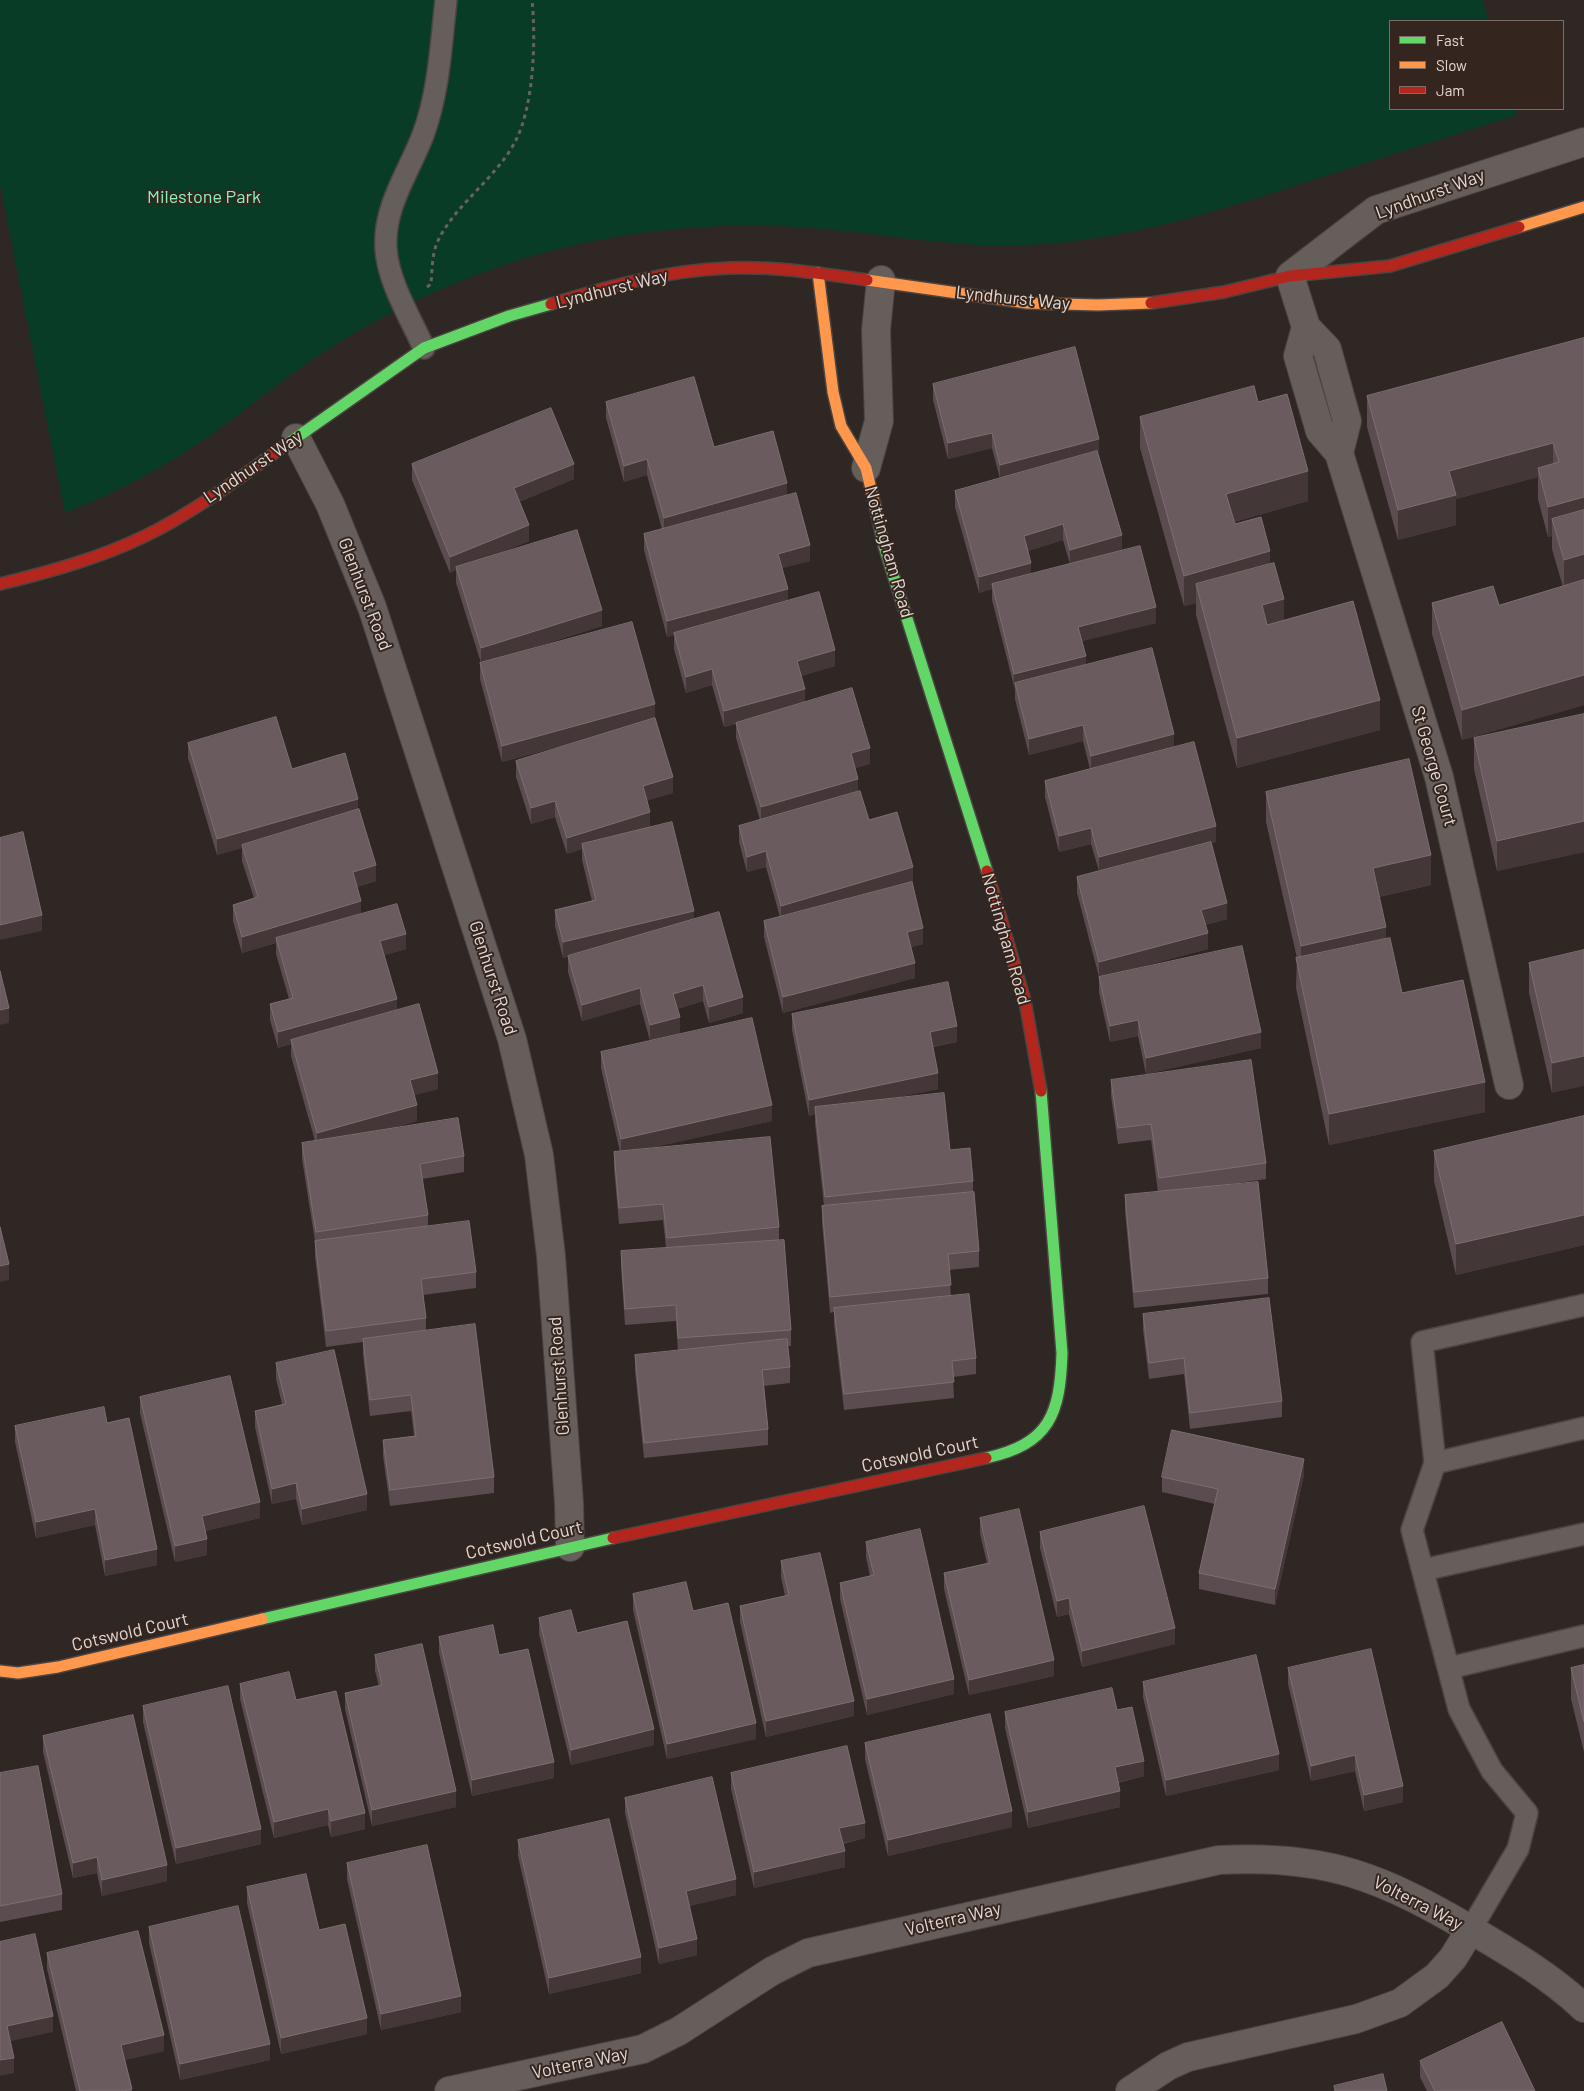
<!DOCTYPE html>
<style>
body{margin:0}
#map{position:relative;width:1584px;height:2091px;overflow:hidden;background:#2f2724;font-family:Barlow,sans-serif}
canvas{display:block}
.legend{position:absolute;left:1389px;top:20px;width:175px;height:90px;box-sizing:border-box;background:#34251f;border:1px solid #7a6d67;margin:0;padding:6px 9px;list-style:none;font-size:15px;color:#e3d9d4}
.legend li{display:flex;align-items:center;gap:10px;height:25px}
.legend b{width:25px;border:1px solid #7a6d67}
</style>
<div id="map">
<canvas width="1584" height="2091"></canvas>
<ul class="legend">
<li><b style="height:6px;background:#63d668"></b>Fast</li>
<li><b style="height:6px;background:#ff974d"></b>Slow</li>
<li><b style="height:6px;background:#b3261e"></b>Jam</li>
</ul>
</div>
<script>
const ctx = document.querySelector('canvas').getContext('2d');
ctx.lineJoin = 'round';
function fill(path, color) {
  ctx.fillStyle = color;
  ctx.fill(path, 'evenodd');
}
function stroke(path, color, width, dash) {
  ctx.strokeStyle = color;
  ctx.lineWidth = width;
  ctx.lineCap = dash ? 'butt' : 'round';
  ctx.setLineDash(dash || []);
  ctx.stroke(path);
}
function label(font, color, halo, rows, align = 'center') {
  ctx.font = font + ' Barlow,sans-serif';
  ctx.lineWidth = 4;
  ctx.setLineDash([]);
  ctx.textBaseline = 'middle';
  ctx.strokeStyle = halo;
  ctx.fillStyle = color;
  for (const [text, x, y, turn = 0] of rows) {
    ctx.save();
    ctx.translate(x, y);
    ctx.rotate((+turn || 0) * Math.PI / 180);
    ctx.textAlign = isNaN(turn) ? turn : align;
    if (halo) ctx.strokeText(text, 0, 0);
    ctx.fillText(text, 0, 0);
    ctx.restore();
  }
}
fill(new Path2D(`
 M0 0H1482L1489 21H1390V109H1515L1517 115C1448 137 1379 159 1310 181 1214 212 1133 239 1031 245 960 249 893 235 823 229 733 221 642 227 554 250 466 273 376 315 302 367 272 388 244 411 215 432 169 465 118 492 65 513L0 185Z`), '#093c27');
const lane = new Path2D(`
 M424 348C411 319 388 282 386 249 383 207 409 172 423 135 439 92 441 45 446 0
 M1435 1463 1584 1428
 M1423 1570 1584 1534
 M1449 1668 1584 1636
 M1471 1929 1518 1849 1527 1813 1492 1771 1459 1709 1412 1530 1435 1463 1422 1342 1584 1305`);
const street = new Path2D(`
 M1306 327 1290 276 1376 210 1584 142
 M1306 327 1327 349 1347 421 1339 453 1320 431 1298 356Z
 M296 438 330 504 372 607 512 1039 539 1155 551 1256 569 1503 570 1547
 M1339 453 1439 777 1509 1085
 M866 468 879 421 876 330 881 280
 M449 2091 643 2049 679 2031 772 1971 808 1953 1219 1860C1328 1854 1383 1878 1475 1932 1514 1955 1551 1977 1584 2008
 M1130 2091 1168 2066 1188 2057 1356 2019 1400 2003 1437 1976 1453 1958 1471 1929`);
const fast = new Path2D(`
 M283 447 424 348 509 316 551 304
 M875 506 884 546 987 871
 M986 1458C1050 1444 1060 1414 1062 1353L1041 1091
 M262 1619 613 1538`);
const slow = new Path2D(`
 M1519 227 1584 207
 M818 273 833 392 841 426 866 468 875 506
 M867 280 1027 303 1098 305 1151 303
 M0 1671 18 1673 58 1667 262 1619`);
const jam = new Path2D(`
 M1151 303 1224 292 1290 276 1390 266 1519 227
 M551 304C609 286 669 270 730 268 776 266 823 274 867 280
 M0 584C49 572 100 558 145 536 194 512 239 478 283 447
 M987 871 1025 1001 1041 1091
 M613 1538 986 1458`);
stroke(lane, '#4c4441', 24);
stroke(street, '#4c4441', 30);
stroke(fast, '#4c4441', 14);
stroke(slow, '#4c4441', 14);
stroke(jam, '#4c4441', 14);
stroke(new Path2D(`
 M427 287 431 284C432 271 432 255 437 243 453 206 497 178 516 140 534 104 536 39 532 0`), '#696260', 3, [4, 4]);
stroke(lane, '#655e5b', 21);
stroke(street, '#655e5b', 28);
stroke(fast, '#63d668', 11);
stroke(slow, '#ff974d', 11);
stroke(jam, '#b3261e', 11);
fill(new Path2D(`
 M1584 338V705L1462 740 1432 634V603L1499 605 1563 587 1552 549V536L1548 537 1538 499V477L1456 499V525L1398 540 1367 427V396Z
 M933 384 1099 455 1122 551 1156 623 1082 641 1086 665 1174 747 1216 842 1211 843 1227 919 1205 925 1208 949 1102 977 1261 1048 1146 1074 1138 1036 1110 1042 1099 993V977L1077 893V877L1099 871 1091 844 1059 852 1045 797V781L1090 769 1083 741 1029 755 1015 699V690L992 600V589L979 593 955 507V491L1000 479 992 448 948 459 933 400ZM1063 540 1070 564 1031 574 1028 551Z
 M606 402 714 447 787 496 810 561 782 568 788 601 835 666 801 676 805 702 870 764 855 768 858 791 869 820 913 883H912L923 944 911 947 915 978 783 1013 764 937V921L780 917 766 867 747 872 739 842V826L760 820 736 738V724L724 727 712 685 686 693 674 649V635L667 637 644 550V534L662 529 647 475 624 482 606 418Z
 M1258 402 1308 501 1234 522 1235 524 1270 564 1284 620 1380 730 1237 768 1196 615V603L1184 606 1140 448V417Z
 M412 464 574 479 519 502 529 541 485 559 602 626 501 658 655 720 673 793 647 800 650 827 694 919 743 1013 709 1023 703 1001 677 1009 680 1033 650 1041 640 1004 582 1021 568 972V957L563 958 555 926V910L592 901 582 860V849L567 854 555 817 531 824 516 777V761L598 736 502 762 480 679V663H481L456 583V570L450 573 412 480Z
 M1584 714V852L1497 871 1474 769V738Z
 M188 743 292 769 358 809 376 881 357 887 361 914 406 949 384 955 397 1010 438 1089 414 1095 417 1121 386 1130 464 1156V1172L422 1179 428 1215V1226L476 1272V1288L423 1295 426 1318V1330L494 1477V1493L390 1506 383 1456V1440L414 1436 411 1411 370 1416 363 1355V1342L326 1347 315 1257V1241L302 1159V1143L315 1141 291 1056V1044L278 1048 270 1020V1004L289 999 276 954V943L242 953 233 921V905L254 898 242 861V848L217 855 188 758Z
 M1266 792 1431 885 1379 897 1386 939 1402 993 1485 1112 1329 1145 1296 988 1297 958 1266 822Z
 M1584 950 1552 1093 1529 993V963Z
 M792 1014 957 1042 933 1047 938 1089 889 1099 950 1150 973 1181V1192L979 1251V1267L949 1270 951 1296 976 1358V1374L953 1377 954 1398 844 1410 834 1324V1312L830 1313 822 1222V1206H824L815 1123V1114L809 1116 792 1030Z
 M601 1052 772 1121 644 1149 779 1227V1240L791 1330V1346H788L790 1367V1383L764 1386 768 1429V1445L644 1458 635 1371V1355L678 1351 676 1321 625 1325 621 1267V1251L666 1248 663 1220 619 1224 614 1168V1152H620L601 1068Z
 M1111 1080 1266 1163V1179L1217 1186 1268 1278V1294L1134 1308 1125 1211V1195L1158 1192 1151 1140 1118 1144 1111 1096Z
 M1584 1116V1245L1456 1275 1434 1181V1151Z
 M1143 1314 1282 1401V1417L1190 1429 1184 1374 1149 1379 1143 1330Z
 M276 1363 367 1510 302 1525 296 1499 272 1504 255 1427V1411L282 1404 276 1379Z
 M140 1397 260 1518 205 1531 207 1555 175 1562 140 1413Z
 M107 1423 157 1565 105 1576 95 1525 36 1538 15 1442V1426Z
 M1304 1475 1275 1605 1199 1589V1573L1215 1504 1162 1492V1477Z
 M980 1518 1054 1676 969 1695 944 1589V1573L987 1563 980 1534Z
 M1040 1532 1175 1644 1082 1667 1069 1614 1057 1617 1040 1548Z
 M866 1542 954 1694 867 1715 840 1599V1583L870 1576 866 1557Z
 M781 1561 854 1716 766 1737 740 1622V1606L785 1596 781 1577Z
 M633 1594 693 1611 756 1739 667 1759 633 1610Z
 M539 1618 577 1633 654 1745 571 1765 539 1634Z
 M439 1637 499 1655 554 1778 472 1796 439 1653Z
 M375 1655 456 1807 372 1826 345 1709V1693L379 1686 375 1671Z
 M1584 1665V1752L1571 1699V1668Z
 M1288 1668 1403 1802 1364 1811 1355 1771 1311 1781 1288 1684Z
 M1143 1682 1279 1770 1166 1796 1143 1697Z
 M240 1684 296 1700 365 1829 331 1837 328 1825 274 1838 240 1699Z
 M143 1706 261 1844 176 1864 143 1722Z
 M1117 1710 1144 1776 1118 1783 1120 1807 1028 1828 1005 1728V1712Z
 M43 1736 167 1881 102 1896 97 1873 73 1878 43 1752Z
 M865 1743 1012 1827 888 1856 865 1759Z
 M0 1773 62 1894V1910L0 1922Z
 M731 1773 865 1838 843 1844 845 1867 754 1888 731 1789Z
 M625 1798 736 1895 689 1906 697 1955 659 1964 625 1813Z
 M518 1840 641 1973 549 1994 518 1856Z
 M347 1863 461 2012 381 2030 347 1879Z
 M247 1887 319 1930 367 2034 281 2054 247 1903Z
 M149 1927 270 2060 180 2080 149 1943Z
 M47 1953 164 2051 125 2060 132 2091H76L47 1969Z
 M1420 2061 1535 2091H1427L1420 2077Z`), '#5b4c50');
fill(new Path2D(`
 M992 433V448L948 459V443Z
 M1099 439V455L1000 481V465Z
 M1553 443V473L1538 468V477L1456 499V525L1398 540V510L1449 471Z
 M647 459V475L624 482V466Z
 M574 464V479L514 504V488Z
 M1308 471V501L1226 524V494Z
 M787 483V499L664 534V518Z
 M1584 497V527L1552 519V536L1548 537V507Z
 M1063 524V540L1024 552V536Z
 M529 525V541L457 570 456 567V570L450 573V557Z
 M1122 535V551L1070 566V550Z
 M810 545V561L778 569V554Z
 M1270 551V582L1196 584V603L1184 606V576Z
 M1584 554V585L1564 591V560Z
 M1031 563V578L992 584V589L979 593V577Z
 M788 589V604L667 637V621Z
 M1284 599V630L1262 635V605Z
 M1156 607V623L1078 642V627Z
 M602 610V626L481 664V648Z
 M835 650V666L797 677V661Z
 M1086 656V672L1015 683 1014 690V674Z
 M712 669V685L686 693V677Z
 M1584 675V705L1462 740V710Z
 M805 689V705L724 727V711Z
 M1380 700V730L1237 768V738Z
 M655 704V720L502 762V746Z
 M1083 725V741L1029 755V739Z
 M1174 734V750L1091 772V756Z
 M870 748V764L851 769V753Z
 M673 777V793L643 802V786Z
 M858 779V795L761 823V807Z
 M358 799V814L242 845V848L217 855V839Z
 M555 801V817L531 824V808Z
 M650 812V827L582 844V849L567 854V838Z
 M1584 821V852L1497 871V841Z
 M1216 826V842L1099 873V857Z
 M1091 828V844L1059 852V836Z
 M766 851V867L747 872V857Z
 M1431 855V885L1373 898V868Z
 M376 865V881L353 888V872Z
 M913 867V883L781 922V906Z
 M361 901V917L276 938V943L242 953V937Z
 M1227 903V919L1201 926V910Z
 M694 911V927L563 958V942Z
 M42 915V931L0 940V925Z
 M1386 927V957L1301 976V946Z
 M923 928V944L907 948V932Z
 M1208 933V949L1099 978V962Z
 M406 934V949L380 957V941Z
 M915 963V978L783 1013V997Z
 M703 985V1001L673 1010V994Z
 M640 988V1004L582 1021V1005Z
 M743 997V1013L709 1023V1007Z
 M397 999V1014L291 1040V1044L278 1048V1032Z
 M9 1008V1023L0 1025V1010Z
 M680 1017V1033L650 1041V1025Z
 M1138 1020V1036L1110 1042V1026Z
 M957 1026V1042L930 1047V1032Z
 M1261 1032V1048L1146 1074V1058Z
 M1584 1056V1086L1552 1093V1063Z
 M438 1073V1089L410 1096V1080Z
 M938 1073V1089L816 1114 815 1107V1114L809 1116V1100Z
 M1485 1082V1112L1329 1145V1114Z
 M417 1105V1121L317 1149V1133Z
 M772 1105V1121L621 1155V1139Z
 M1584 1215V1245L1456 1275V1244Z
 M9 1264V1280L0 1282V1266Z
 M1304 1459V1475L1275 1605V1589Z
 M296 1483V1499L272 1504V1489Z
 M367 1494V1510L302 1525V1509Z
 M260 1502V1518L202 1532V1516Z
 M95 1509V1525L36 1538V1522Z
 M207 1539V1555L175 1562V1546Z
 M157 1549V1565L105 1576V1560Z
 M1069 1598V1614L1057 1617V1601Z
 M1175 1628V1644L1082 1667V1651Z
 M1054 1660V1676L969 1695V1680Z
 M954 1679V1694L867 1715V1699Z
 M854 1701V1716L766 1737V1721Z
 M756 1723V1739L667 1759V1744Z
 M654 1729V1745L571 1765V1750Z
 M1279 1754V1770L1166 1796V1780Z
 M1355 1755V1771L1311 1781V1766Z
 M1144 1761V1776L1115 1783V1767Z
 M554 1762V1778L472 1796V1780Z
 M1403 1786V1802L1364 1811V1795Z
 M456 1791V1807L372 1826V1810Z
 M1120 1791V1807L1028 1828V1812Z
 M328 1809V1825L274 1838V1822Z
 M1012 1811V1827L888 1856V1840Z
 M365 1813V1829L331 1837V1821Z
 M865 1823V1838L839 1844V1828Z
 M261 1829V1844L176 1864V1848Z
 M845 1851V1867L754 1888V1872Z
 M97 1857V1873L73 1878V1863Z
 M167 1865V1881L102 1896V1880Z
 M736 1879V1895L686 1907V1891Z
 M697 1939V1955L659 1964V1948Z
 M641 1957V1973L549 1994V1978Z
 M461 1996V2012L381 2030V2014Z
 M53 2016V2032L7 2042V2026Z
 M367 2018V2034L281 2054V2038Z
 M164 2035V2051L121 2061V2045Z
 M270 2044V2060L180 2080V2064Z
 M14 2058V2073L0 2076V2060Z`), '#433738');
const building = new Path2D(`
 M1584 338V497L1548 507 1538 468 1559 462 1553 443 1449 471 1456 495 1398 510 1367 396Z
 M1075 347 1099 439 1000 465 992 433 948 443 933 384Z
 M694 377 714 447 773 431 787 483 664 518 647 459 624 466 606 402Z
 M1254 386 1258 402 1287 394 1308 471 1226 494 1235 524 1261 517 1270 551 1184 576 1140 417Z
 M551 408 574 464 514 488 529 525 450 557 412 464Z
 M1097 451 1122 535 1070 550 1063 524 1024 536 1031 563 979 577 955 491Z
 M796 493 810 545 778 554 788 589 667 621 644 534Z
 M1584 510V554L1564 560 1552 519Z
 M577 530 602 610 481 648 456 567Z
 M1140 546 1156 607 1078 627 1086 656 1014 674 992 584Z
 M1274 563 1284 599 1262 605 1267 625 1353 601 1380 700 1237 738 1196 584Z
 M1584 580V675L1462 710 1432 603 1493 586 1499 605Z
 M819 592 835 650 797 661 805 689 724 711 712 669 686 677 674 633Z
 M632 622 655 704 502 746 480 663Z
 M1152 648 1174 734 1091 756 1083 725 1029 739 1015 683Z
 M852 688 870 748 851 753 858 779 761 807 736 723Z
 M1584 714V821L1497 841 1474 738Z
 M276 717 292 769 345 753 358 799 217 839 188 743Z
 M655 718 673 777 643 786 650 812 567 838 555 801 531 808 516 761Z
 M1194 742 1216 826 1099 857 1091 828 1059 836 1045 781Z
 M1409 759 1431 855 1373 868 1386 927 1301 946 1266 792Z
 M860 791 869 820 897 812 913 867 781 906 766 851 747 857 739 826Z
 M359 809 376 865 353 872 361 901 242 937 233 905 258 897 242 845Z
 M672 822 694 911 563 942 555 910 596 900 582 844Z
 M23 832 42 915 0 925V838Z
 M1211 842 1227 903 1201 910 1208 933 1099 962 1077 877Z
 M912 882 923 928 907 932 915 963 783 997 764 921Z
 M397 904 406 934 380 941 397 999 278 1032 270 1004 293 998 276 938Z
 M719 912 743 997 709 1007 703 985 673 994 680 1017 650 1025 640 988 582 1005 568 956Z
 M1390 938 1402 993 1463 980 1485 1082 1329 1114 1296 958Z
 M1242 946 1261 1032 1146 1058 1138 1020 1110 1026 1099 977Z
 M1584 950V1056L1552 1063 1529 963Z
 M0 971 9 1008 0 1010Z
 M948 982 957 1026 930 1032 938 1073 809 1100 792 1014Z
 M419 1004 438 1073 410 1080 417 1105 317 1133 291 1040Z
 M752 1018 772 1105 621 1139 601 1052Z
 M1251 1060 1266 1163 1159 1178 1151 1124 1118 1128 1111 1080Z
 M944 1093 950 1150 970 1148 973 1181 825 1197 815 1107Z
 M1584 1116V1215L1456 1244 1434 1151Z
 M458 1118 464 1156 420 1164 428 1215 316 1232 302 1143Z
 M770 1137 779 1227 667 1238 663 1204 619 1208 614 1152Z
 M1258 1182 1268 1278 1134 1292 1125 1195Z
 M974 1192 979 1251 948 1254 951 1285 830 1297 822 1206Z
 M469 1221 476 1272 421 1279 426 1318 326 1331 315 1241Z
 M0 1227 9 1264 0 1266Z
 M784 1240 791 1330 678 1338 676 1305 625 1309 621 1251Z
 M969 1294 976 1358 952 1361 954 1382 844 1394 834 1308Z
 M1269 1298 1282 1401 1190 1413 1184 1358 1149 1363 1143 1314Z
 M475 1324 494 1477 390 1490 383 1440 416 1436 411 1395 370 1400 363 1339Z
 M787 1339 790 1367 762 1370 768 1429 644 1443 635 1355Z
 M334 1350 367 1494 302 1509 296 1483 272 1489 255 1411 286 1404 276 1363Z
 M230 1376 260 1502 202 1516 207 1539 175 1546 140 1397Z
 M104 1407 107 1423 129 1418 157 1549 105 1560 95 1509 36 1522 15 1426Z
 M1172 1430 1304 1459 1275 1589 1199 1573 1218 1489 1162 1477Z
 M1144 1506 1175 1628 1082 1651 1069 1598 1057 1601 1040 1532Z
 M1019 1509 1054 1660 969 1680 944 1573 990 1563 980 1518Z
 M920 1529 954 1679 867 1699 840 1583 874 1575 866 1542Z
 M820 1553 854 1701 766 1721 740 1606 789 1595 781 1561Z
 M686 1582 693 1611 728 1603 756 1723 667 1744 633 1594Z
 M571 1610 577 1633 627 1621 654 1729 571 1750 539 1618Z
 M493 1625 499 1655 528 1649 554 1762 472 1780 439 1637Z
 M422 1644 456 1791 372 1810 345 1693 382 1685 375 1655Z
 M1371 1649 1403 1786 1364 1795 1355 1755 1311 1766 1288 1668Z
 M1256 1655 1279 1754 1166 1780 1143 1682Z
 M1584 1665V1722L1571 1668Z
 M289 1672 296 1700 336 1691 365 1813 331 1821 328 1809 274 1822 240 1684Z
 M228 1686 261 1829 176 1848 143 1706Z
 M1112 1688 1117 1710 1132 1707 1144 1761 1115 1767 1120 1791 1028 1812 1005 1712Z
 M990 1714 1012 1811 888 1840 865 1743Z
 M133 1715 167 1865 102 1880 97 1857 73 1863 43 1736Z
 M847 1746 865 1823 839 1828 845 1851 754 1872 731 1773Z
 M38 1766 62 1894 0 1906V1773Z
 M712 1777 736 1879 686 1891 697 1939 659 1948 625 1798Z
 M609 1819 641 1957 549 1978 518 1840Z
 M427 1845 461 1996 381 2014 347 1863Z
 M306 1874 319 1930 345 1924 367 2018 281 2038 247 1887Z
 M238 1906 270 2044 180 2064 149 1927Z
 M138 1931 164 2035 121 2045 132 2089 123 2091H80L47 1953Z
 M35 1934 53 2016 7 2026 14 2058 0 2060V1942Z
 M1502 2022 1535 2091H1435L1420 2061Z
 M1383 2074 1387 2091H1335L1334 2086Z`);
fill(building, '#6a5b5e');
stroke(building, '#7d6f71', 1);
label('18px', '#e3d9d4', '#34251f', [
 ["Lyndhurst Way",1430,194,-20],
 ["Lyndhurst Way",612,289,-14],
 ["Lyndhurst Way",1013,298,6],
 ["Lyndhurst Way",253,467,-34],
 ["Nottingham Road",889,552,74],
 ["Glenhurst Road",365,594,69],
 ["St George Court",1434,766,74],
 ["Nottingham Road",1006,939,74],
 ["Glenhurst Road",493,978,72],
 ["Glenhurst Road",559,1376,-94],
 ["Cotswold Court",920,1454,-12],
 ["Cotswold Court",524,1540,-13],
 ["Cotswold Court",130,1632,-13],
 ["Volterra Way",1418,1903,27],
 ["Volterra Way",953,1919,-13],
 ["Volterra Way",580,2063,-12]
]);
label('18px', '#88f4bd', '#34251f', [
 ["Milestone Park",204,197]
]);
</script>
